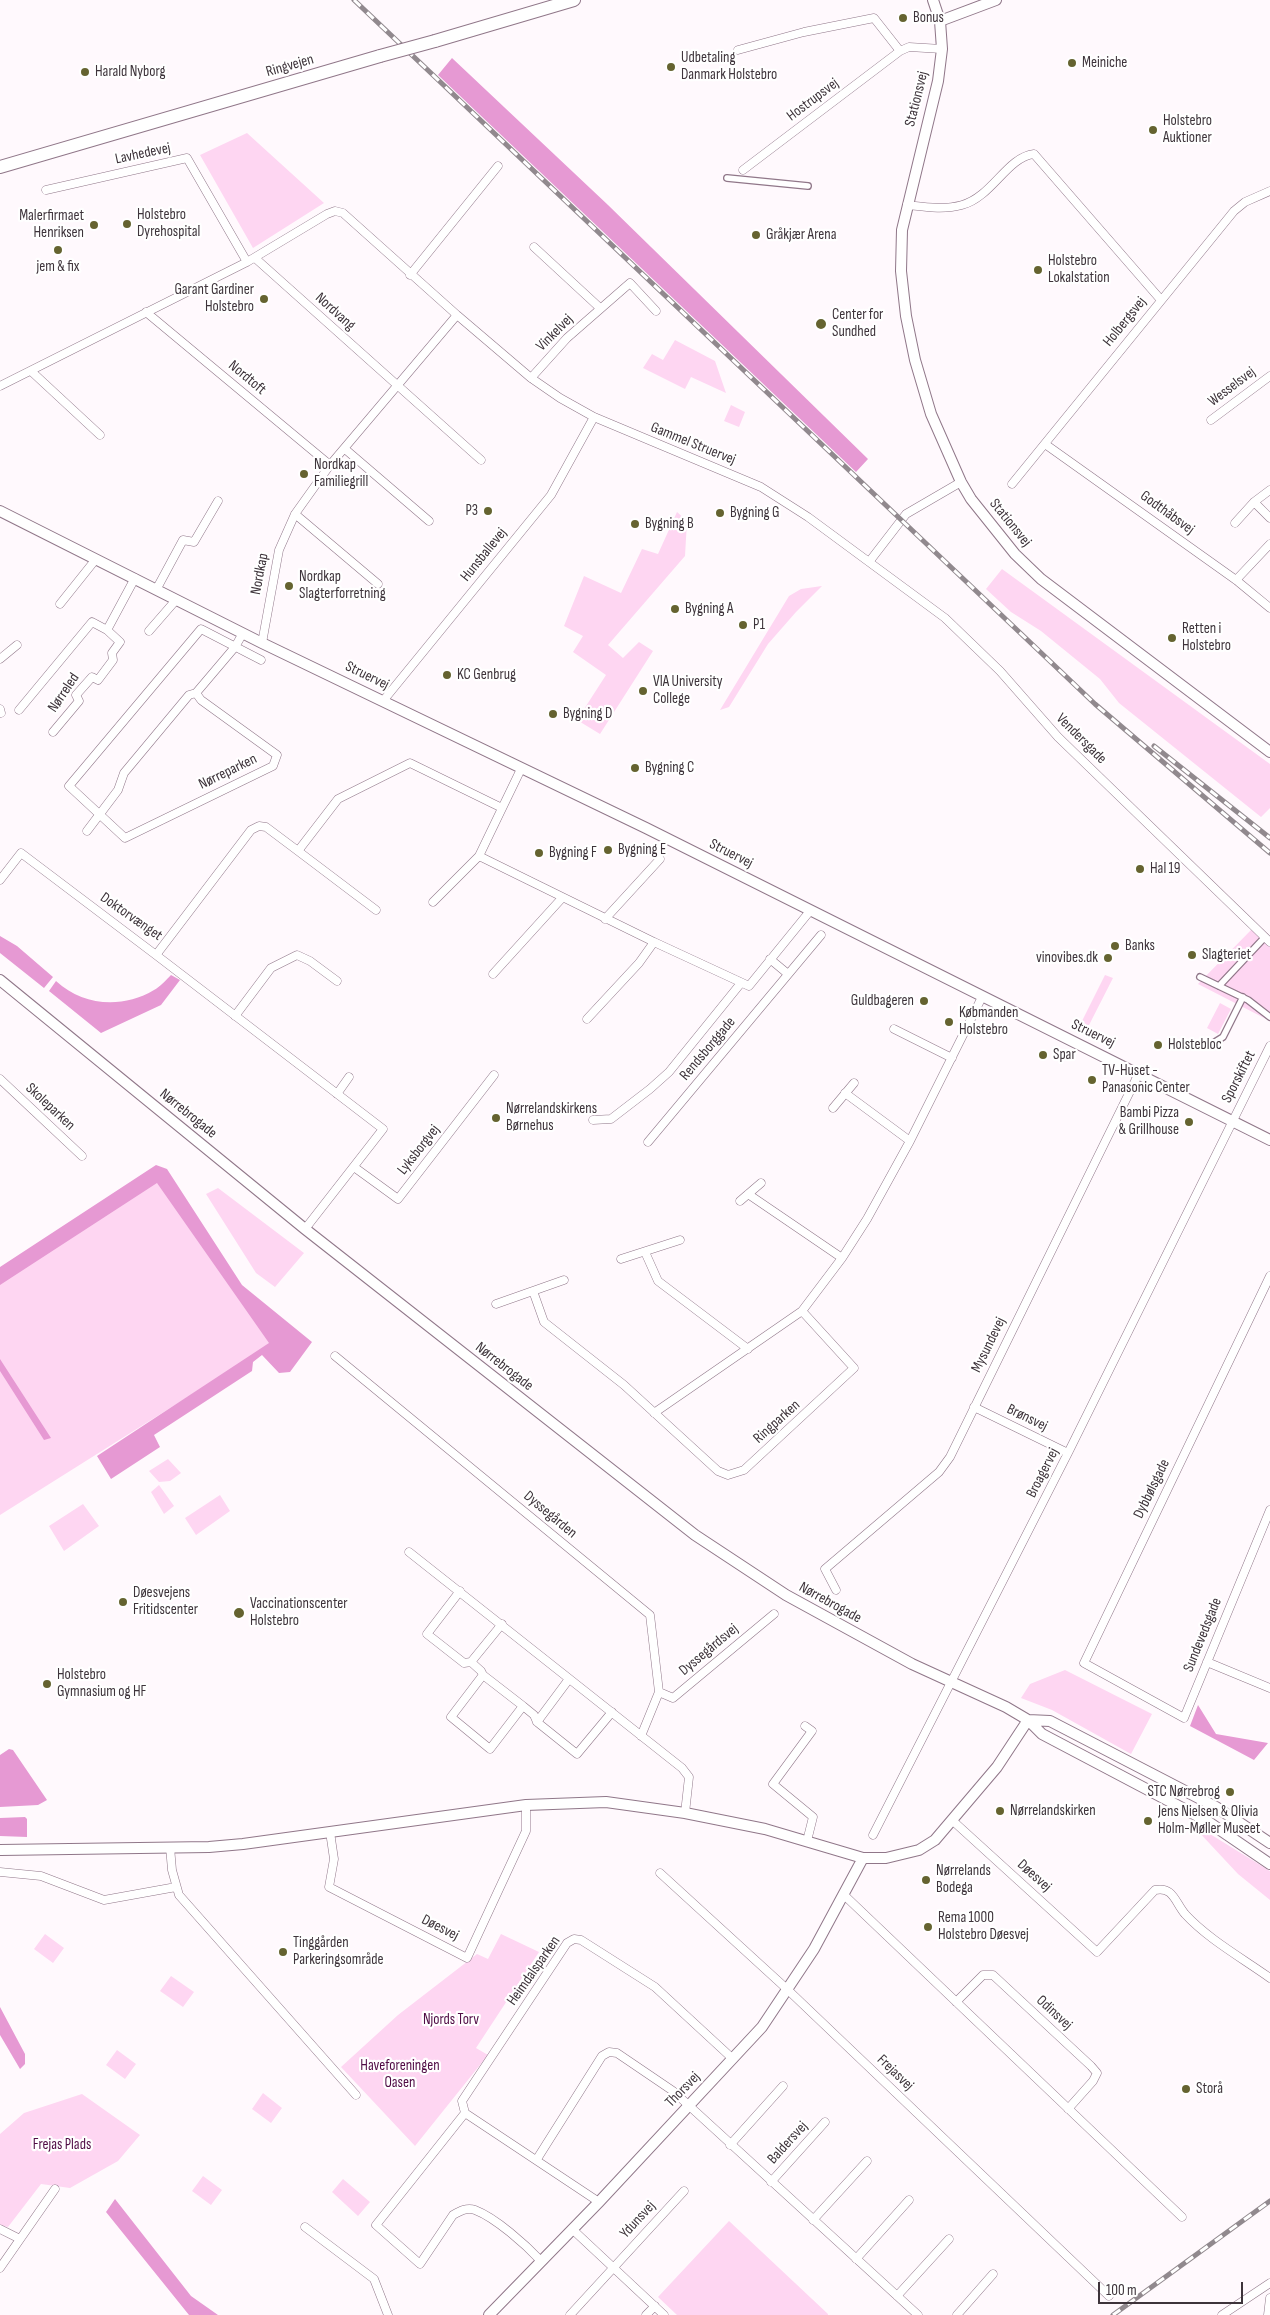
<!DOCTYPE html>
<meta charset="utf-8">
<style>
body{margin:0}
#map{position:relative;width:1270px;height:2315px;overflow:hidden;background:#fff9fd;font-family:"Sofia Sans Condensed",sans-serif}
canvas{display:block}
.scale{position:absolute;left:1098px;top:2282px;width:145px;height:22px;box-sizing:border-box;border:2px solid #3e343b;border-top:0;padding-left:6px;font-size:15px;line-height:18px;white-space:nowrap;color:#3e343b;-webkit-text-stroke:4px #fff;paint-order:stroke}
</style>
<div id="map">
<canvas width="1270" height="2315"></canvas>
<div class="scale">100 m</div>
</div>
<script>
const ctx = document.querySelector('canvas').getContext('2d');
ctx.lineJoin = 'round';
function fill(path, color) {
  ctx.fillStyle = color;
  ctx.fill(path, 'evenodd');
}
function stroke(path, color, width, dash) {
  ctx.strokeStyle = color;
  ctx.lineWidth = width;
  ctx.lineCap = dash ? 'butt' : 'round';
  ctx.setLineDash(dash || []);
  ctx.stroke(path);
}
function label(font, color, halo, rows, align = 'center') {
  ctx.font = font + ' "Sofia Sans Condensed",sans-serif';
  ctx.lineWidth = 4.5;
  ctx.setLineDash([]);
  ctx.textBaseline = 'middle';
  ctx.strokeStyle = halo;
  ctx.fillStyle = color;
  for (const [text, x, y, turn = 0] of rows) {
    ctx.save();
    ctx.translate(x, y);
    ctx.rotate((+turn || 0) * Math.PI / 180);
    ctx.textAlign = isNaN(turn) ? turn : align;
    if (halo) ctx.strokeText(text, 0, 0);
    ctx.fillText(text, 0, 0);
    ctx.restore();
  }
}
fill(new Path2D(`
 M247 133 324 203 253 248 200 155Z
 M675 340 715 361 726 393 691 377 685 389 643 368 652 354 663 360Z
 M731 405 745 412 739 427 724 421Z
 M677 512 687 521 685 556 608 645 623 658 639 642 653 651 600 734 577 720 606 675 573 652 583 636 564 626 584 576 621 593 642 549 658 554Z
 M1002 569 1270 764V808L1261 817 1119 703 1100 679 1041 631 1011 612 986 589Z
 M822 586 796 612 768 644 729 707 720 710 789 596 801 589Z
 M1252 929 1270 947V1021L1198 984Z
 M1105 975 1113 978 1087 1029 1080 1025Z
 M1220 1003 1231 1009 1218 1034 1207 1028Z
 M155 1168 275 1342 0 1515V1272Z
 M218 1188 304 1253 275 1287 256 1273 206 1194Z
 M168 1459 181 1473 170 1481 159 1482 149 1471Z
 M159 1485 174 1506 164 1514 151 1492Z
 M220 1495 230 1511 196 1535 185 1518Z
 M83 1504 99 1526 64 1551 49 1526Z
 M1065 1670 1152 1714 1131 1754 1052 1710 1021 1698 1030 1684Z
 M1197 1826 1270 1871V1900L1238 1874 1196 1829Z
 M45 1934 64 1948 53 1963 34 1949Z
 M501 1934 539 1952 476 2048 488 2055 415 2146 341 2067 398 2015 477 1954 488 1959Z
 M171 1976 194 1992 183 2007 160 1991Z
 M117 2050 136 2064 125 2079 106 2065Z
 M263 2093 282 2108 271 2123 252 2109Z
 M82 2094 140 2135 118 2161 70 2188 41 2184 8 2227 0 2225V2134L24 2113Z
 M203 2176 222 2190 211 2205 192 2191Z
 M343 2179 370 2202 358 2216 332 2192Z
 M729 2221 828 2314V2315H677L658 2297Z`), '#fed6f2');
fill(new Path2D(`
 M452 58 608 205 868 459 856 472 438 75Z
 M0 936 17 946 53 977 44 988 0 953Z
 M171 975 180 980 161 1005 101 1033 49 991 56 981C83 1006 122 1009 154 990 160 987 166 980 171 975Z
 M156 1165 167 1169 242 1285 312 1342 290 1372 279 1373 262 1355 253 1362 252 1371 154 1435 160 1447 111 1479 97 1456 269 1343 157 1183 0 1285V1267Z
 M0 1359 51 1438 44 1440 0 1371Z
 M1198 1705 1216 1734 1268 1743 1254 1760 1190 1726Z
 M9 1749 13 1750 47 1800 38 1805 0 1807V1755Z
 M25 1817 27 1819V1837L0 1836V1818Z
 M0 2007 25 2054V2064L20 2069 0 2035Z
 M115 2199 191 2296 218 2315H189L106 2212Z`), '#e699d3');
const pedestrian = new Path2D(`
 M727 178 808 186
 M1200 977 1248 1000 1270 1017
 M1219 986 1265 937
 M1215 1042 1223 1037 1243 997`);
const minor = new Path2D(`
 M738 50 804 32 874 18 900 51
 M743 170 900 51 909 47 942 49
 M46 190 187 158 247 262
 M907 205C925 207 944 210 962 205 992 197 1007 157 1034 154L1161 300
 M534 247 600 308
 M255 258 481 460
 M410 275 498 166
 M146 312 330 465
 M31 371 100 435
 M531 378 567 338 630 283 656 311
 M0 386 247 262 327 214 335 211 343 213 457 315 531 378 560 398 594 417 761 487 808 517 945 618 1000 671 1058 737 1270 942
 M1211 420 1270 376
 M1045 444 1236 580 1270 608
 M345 449 429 521
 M1012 484 1234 211 1245 202 1270 191
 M1254 502 1270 518
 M295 514 378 584
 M1235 523 1254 502 1270 490
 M869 562 906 514 961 482
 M1236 580 1270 544
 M156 590 183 540 194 542 218 501
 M60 604 96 559
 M149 631 176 600
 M262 643 279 550 295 514 330 465 457 315
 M0 659 17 645
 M196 693 201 700 277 755 273 766 125 838 69 786 201 629 261 660
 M383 701 551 495 594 417
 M0 709 1 713
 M19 710 92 622 107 630
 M53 732 79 701 76 695 92 677 98 680 113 660 112 653 120 642 107 630 135 578
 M521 769 479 856 654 942 749 986 810 911
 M87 831 118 790 124 773 189 695 196 693 235 647 243 633
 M0 880 21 853 156 955 251 830 259 826 266 827 298 851
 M433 902 479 856
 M376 910 298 851 338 799 410 763 502 808
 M605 919 660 859
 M156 955 383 1129 305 1229
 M770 959 788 974
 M493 974 562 898
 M235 1016 271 968 297 955 310 961 337 981
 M587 1019 639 963 654 942
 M894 1029 952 1058
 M0 1079 82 1156
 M845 1093 910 1141
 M337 1094 349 1077
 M833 1108 854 1083
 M593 1120 611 1119 650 1089 669 1072 741 983
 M648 1142 821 935
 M354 1167 398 1199 494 1075
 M748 1194 842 1258
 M740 1201 761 1183
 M645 1252 658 1281 748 1349
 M621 1259 680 1240
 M1270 1276 1084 1663 1184 1718 1270 1510
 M533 1291 544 1322 624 1385 718 1471 728 1475 744 1470 854 1368 802 1311
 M496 1304 564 1280
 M335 1356 650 1615 659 1692 641 1736
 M974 1407 1068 1453
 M654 1413 802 1311 842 1258 867 1219 910 1141 982 997
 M409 1552 682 1768 689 1777 685 1813
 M836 1590 825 1569 939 1472 950 1457 1139 1073
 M460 1591 427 1634 464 1663 471 1662 502 1624
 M471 1662 481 1671 483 1675 523 1706 490 1749 451 1717 483 1675
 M1207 1662 1270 1688
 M569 1679 537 1722 577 1754 612 1712
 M659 1692 673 1698 774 1614
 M523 1706 534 1715 537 1722
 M805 1726 812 1731 773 1784 813 1817 807 1841
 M953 1821 1097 1952 1155 1890C1173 1886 1175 1902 1185 1914 1208 1939 1242 1958 1270 1978
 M330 1832 334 1859 329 1887 467 1958 526 1831V1805
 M873 1835 1068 1453 1270 1046
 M170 1847 172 1870 179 1895 356 2095
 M0 1872 41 1876 104 1900 176 1887
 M660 1873 788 1990 1109 2296
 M843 1894 1182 2217
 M956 2002 983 1975H993L1091 2066 1097 2073 1093 2081 1068 2109
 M465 2113 462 2101 567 1943 574 1939 581 1940 655 1987 733 2059
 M730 2145 783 2086
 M537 2159 602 2056 609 2052 617 2053 673 2091 918 2315
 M771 2182 825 2122
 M813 2220 867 2161
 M305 2227 374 2279 388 2315
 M0 2229 20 2239
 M572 2229 664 2315
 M856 2259 909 2200
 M541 2261C526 2245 496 2218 475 2210 467 2207 460 2211 453 2215L420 2264 376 2225 465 2113 599 2202
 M0 2268 55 2189
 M897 2296 949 2239
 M570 2315 684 2191
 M646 2315 655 2306
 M957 2315 993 2274
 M1222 2315 1270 2283
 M1268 2315 1270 2298`);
const tertiary = new Path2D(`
 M933 0 940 21 942 49 938 81 902 230 901 271 906 316 915 360 931 414 961 482 971 499 1015 554 1041 579 1270 752
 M940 21 996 0
 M0 511 262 643 646 828 1270 1140
 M0 980 305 1229 695 1535 786 1595 912 1664 1006 1707 1028 1720 1042 1734 1207 1821 1270 1864
 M1028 1720 1050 1721 1216 1807 1270 1843
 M0 1850 209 1847 243 1844 526 1805 606 1802 685 1813 765 1829 863 1858H886L919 1850 935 1840 997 1767 1028 1720
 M489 2315 599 2202 762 2027 814 1949 863 1858`);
const primary = new Path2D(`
 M435 41 574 0
 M0 167 380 56`);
stroke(pedestrian, '#907789', 8);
stroke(minor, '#907789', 9);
stroke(tertiary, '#907789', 12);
stroke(primary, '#907789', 14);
stroke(pedestrian, '#fff', 5.5);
stroke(minor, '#fff', 8);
stroke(tertiary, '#fff', 10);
stroke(primary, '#fff', 12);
const rail = new Path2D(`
 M354 0 1095 704 1270 853
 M1154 746 1270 838
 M1113 2315 1270 2201`);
stroke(rail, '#91898e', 5);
stroke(rail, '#fff', 3, [9]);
const primaryBridge = new Path2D(`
 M380 56 435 41`);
stroke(primaryBridge, '#907789', 14, []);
stroke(primaryBridge, '#fff', 12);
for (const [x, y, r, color] of [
 [903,18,5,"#656330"],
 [1072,63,5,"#656330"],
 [671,67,5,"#656330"],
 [85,72,5,"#656330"],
 [1153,130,5,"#656330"],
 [127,224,5,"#656330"],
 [94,225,5,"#656330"],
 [756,235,5,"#656330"],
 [58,250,5,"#656330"],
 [1038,270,5,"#656330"],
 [264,299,5,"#656330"],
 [821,324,6,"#656330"],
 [304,474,5,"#656330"],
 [488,511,5,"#656330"],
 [720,513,5,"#656330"],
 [635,524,5,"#656330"],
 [289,586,5,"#656330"],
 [675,609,5,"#656330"],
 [743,625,5,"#656330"],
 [1172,638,5,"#656330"],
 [447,675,5,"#656330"],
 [643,691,5,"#656330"],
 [553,714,5,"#656330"],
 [635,768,5,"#656330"],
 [608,850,5,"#656330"],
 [539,853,5,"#656330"],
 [1140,869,5,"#656330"],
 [1115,946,5,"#656330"],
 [1192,955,5,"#656330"],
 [1108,958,5,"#656330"],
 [924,1001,5,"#656330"],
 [949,1022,5,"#656330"],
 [1158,1045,5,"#656330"],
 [1043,1055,5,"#656330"],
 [1092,1080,5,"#656330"],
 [496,1118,5,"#656330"],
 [1189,1122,5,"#656330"],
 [123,1602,5,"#656330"],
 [239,1613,6,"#656330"],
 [47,1684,5,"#656330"],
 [1230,1792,5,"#656330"],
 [1000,1811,5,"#656330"],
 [1148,1821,5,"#656330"],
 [926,1880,5,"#656330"],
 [928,1927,5,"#656330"],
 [283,1952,5,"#656330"],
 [1186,2089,5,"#656330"]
]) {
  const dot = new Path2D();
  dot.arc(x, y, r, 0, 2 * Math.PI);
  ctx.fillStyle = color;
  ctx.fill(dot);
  stroke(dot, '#fff', 2);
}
label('15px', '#3e343b', '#fff', [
 ["Bonus",913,18],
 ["Udbetaling",681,58],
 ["Danmark Holstebro",681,75],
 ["Meiniche",1082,63],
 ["Harald Nyborg",95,72],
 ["Holstebro",1163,121],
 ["Auktioner",1163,138],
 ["Holstebro",137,215],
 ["Dyrehospital",137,232],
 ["Malerfirmaet",84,216,"right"],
 ["Henriksen",84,233,"right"],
 ["Gråkjær Arena",766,235],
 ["Holstebro",1048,261],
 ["Lokalstation",1048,278],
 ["jem & fix",58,267,"center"],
 ["Garant Gardiner",254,290,"right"],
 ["Holstebro",254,307,"right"],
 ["Center for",832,315],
 ["Sundhed",832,332],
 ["Nordkap",314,465],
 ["Familiegrill",314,482],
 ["P3",478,511,"right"],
 ["Bygning G",730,513],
 ["Bygning B",645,524],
 ["Nordkap",299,577],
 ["Slagterforretning",299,594],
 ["Bygning A",685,609],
 ["P1",753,625],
 ["Retten i",1182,629],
 ["Holstebro",1182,646],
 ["KC Genbrug",457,675],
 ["VIA University",653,682],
 ["College",653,699],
 ["Bygning D",563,714],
 ["Bygning C",645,768],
 ["Bygning E",618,850],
 ["Bygning F",549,853],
 ["Hal 19",1150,869],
 ["Banks",1125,946],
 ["Slagteriet",1202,955],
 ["vinovibes.dk",1098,958,"right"],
 ["Guldbageren",914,1001,"right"],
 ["Købmanden",959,1013],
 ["Holstebro",959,1030],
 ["Holstebloc",1168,1045],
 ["Spar",1053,1055],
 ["TV-Huset -",1102,1071],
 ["Panasonic Center",1102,1088],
 ["Nørrelandskirkens",506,1109],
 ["Børnehus",506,1126],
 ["Bambi Pizza",1179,1113,"right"],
 ["& Grillhouse",1179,1130,"right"],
 ["Døesvejens",133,1593],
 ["Fritidscenter",133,1610],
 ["Vaccinationscenter",250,1604],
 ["Holstebro",250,1621],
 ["Holstebro",57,1675],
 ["Gymnasium og HF",57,1692],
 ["STC Nørrebrog",1220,1792,"right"],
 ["Nørrelandskirken",1010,1811],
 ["Jens Nielsen & Olivia",1158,1812],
 ["Holm-Møller Museet",1158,1829],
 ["Nørrelands",936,1871],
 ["Bodega",936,1888],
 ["Rema 1000",938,1918],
 ["Holstebro Døesvej",938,1935],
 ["Tinggården",293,1943],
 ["Parkeringsområde",293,1960],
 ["Storå",1196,2089]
], 'left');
label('15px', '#3e343b', '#fff', [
 ["Ringvejen",290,66,-16],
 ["Stationsvej",917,99,-76],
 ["Hostrupsvej",813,100,-37],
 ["Lavhedevej",143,154,-12],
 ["Nordvang",335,312,42],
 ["Holbergsvej",1125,322,-51],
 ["Vinkelvej",555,333,-45],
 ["Nordtoft",247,378,40],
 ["Wesselsvej",1232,387,-37],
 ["Gammel Struervej",693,444,22],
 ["Godthåbsvej",1167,513,36],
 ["Stationsvej",1010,523,51],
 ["Hunsballevej",484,555,-51],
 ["Nordkap",260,574,-79],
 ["Struervej",367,676,26],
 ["Nørreled",64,693,-56],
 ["Vendersgade",1081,739,45],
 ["Nørreparken",228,772,-26],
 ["Struervej",731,854,27],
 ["Doktorvænget",131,917,35],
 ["Struervej",1093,1034,26],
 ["Rendsborggade",708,1049,-50],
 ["Sporskiftet",1239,1077,-63],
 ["Skoleparken",50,1107,43],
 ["Nørrebrogade",188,1114,39],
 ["Lyksborgvej",419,1150,-52],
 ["Mysundevej",989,1345,-64],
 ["Nørrebrogade",504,1367,38],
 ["Brønsvej",1027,1418,26],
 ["Ringparken",777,1422,-42],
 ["Broagervej",1043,1473,-63],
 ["Dybbølsgade",1152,1489,-64],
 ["Dyssegården",550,1515,40],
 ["Nørrebrogade",830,1603,29],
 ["Sundevedsgade",1203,1635,-68],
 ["Dyssegårdsvej",709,1650,-40],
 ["Døesvej",1034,1876,42],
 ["Døesvej",440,1928,27],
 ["Heimdalsparken",534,1971,-55],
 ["Odinsvej",1054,2013,43],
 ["Frejasvej",895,2073,44],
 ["Thorsvej",683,2090,-46],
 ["Baldersvej",788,2143,-48],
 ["Ydunsvej",638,2220,-47]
]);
label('15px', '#500c45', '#fff', [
 ["Njords Torv",451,2020],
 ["Haveforeningen",400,2066],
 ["Oasen",400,2083],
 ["Frejas Plads",62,2145]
]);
</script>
